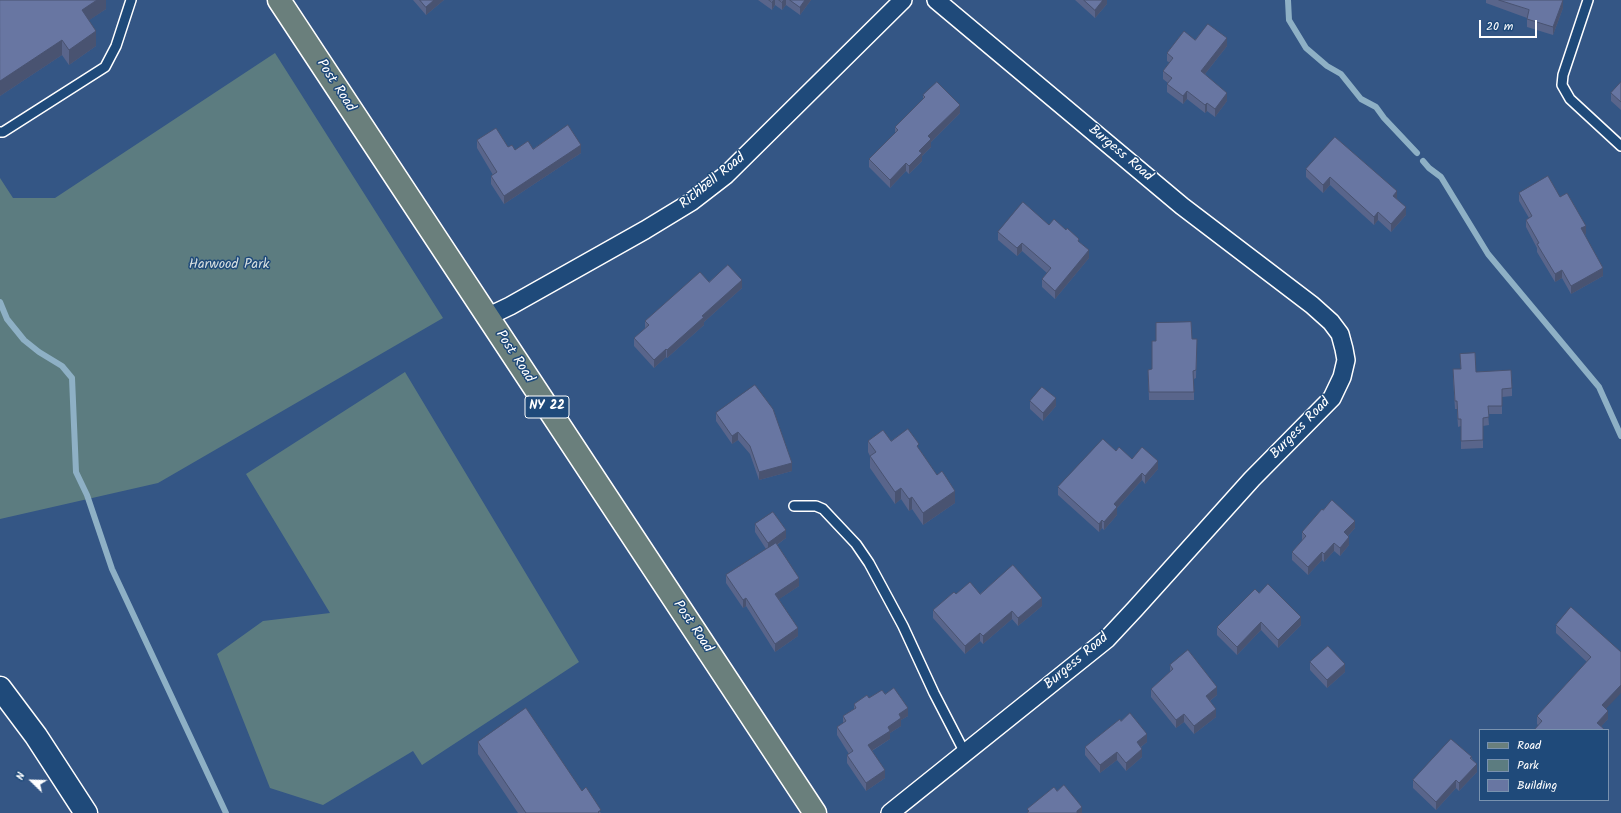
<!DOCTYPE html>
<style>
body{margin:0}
#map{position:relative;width:1621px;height:813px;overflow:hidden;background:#345685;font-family:Kalam,sans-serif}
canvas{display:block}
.legend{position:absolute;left:1479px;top:729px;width:130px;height:72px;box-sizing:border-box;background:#1f4a7a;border:1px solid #7992af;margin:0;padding:5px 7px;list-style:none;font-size:12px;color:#fff}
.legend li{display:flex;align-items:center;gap:8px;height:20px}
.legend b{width:20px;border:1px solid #7992af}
.north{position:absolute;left:12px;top:761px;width:40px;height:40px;-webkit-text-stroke:3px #1f4a7a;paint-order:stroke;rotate:293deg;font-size:11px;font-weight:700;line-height:16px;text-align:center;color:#fff}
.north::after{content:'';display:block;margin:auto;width:14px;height:18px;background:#fff;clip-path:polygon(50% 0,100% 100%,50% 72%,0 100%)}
.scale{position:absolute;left:1479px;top:20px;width:58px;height:18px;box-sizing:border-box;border:2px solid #fff;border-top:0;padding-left:5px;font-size:12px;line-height:14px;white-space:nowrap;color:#fff;-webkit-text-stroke:3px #1f4a7a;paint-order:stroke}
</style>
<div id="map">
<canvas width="1621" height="813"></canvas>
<ul class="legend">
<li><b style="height:5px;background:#6a7f7c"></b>Road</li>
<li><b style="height:11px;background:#5c7c80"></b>Park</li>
<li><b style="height:11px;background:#6876a2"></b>Building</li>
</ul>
<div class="north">N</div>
<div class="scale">20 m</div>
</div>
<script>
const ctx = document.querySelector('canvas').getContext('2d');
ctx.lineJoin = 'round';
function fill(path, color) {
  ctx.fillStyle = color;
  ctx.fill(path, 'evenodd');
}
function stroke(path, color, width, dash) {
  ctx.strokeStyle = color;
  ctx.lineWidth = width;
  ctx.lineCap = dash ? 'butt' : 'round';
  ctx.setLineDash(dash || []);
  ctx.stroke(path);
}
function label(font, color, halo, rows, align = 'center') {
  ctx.font = font + ' Kalam,sans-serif';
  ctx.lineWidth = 3;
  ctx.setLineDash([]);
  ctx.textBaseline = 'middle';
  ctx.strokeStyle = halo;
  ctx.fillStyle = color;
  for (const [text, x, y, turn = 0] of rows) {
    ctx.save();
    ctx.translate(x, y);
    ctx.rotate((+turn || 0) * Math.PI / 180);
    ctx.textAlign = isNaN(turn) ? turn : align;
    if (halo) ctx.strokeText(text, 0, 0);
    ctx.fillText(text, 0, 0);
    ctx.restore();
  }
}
fill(new Path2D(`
 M275 53 443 318 158 483 0 519V178L13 198H55Z
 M405 372 579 662 422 765 413 751 323 805 270 788 217 654 263 621 330 613 246 474Z`), '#5c7c80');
stroke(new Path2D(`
 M1288 0 1289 20 1306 48 1327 66 1341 74 1361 99 1376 107 1384 118 1417 153
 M1423 161 1429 168 1441 177 1488 254 1599 387 1621 436
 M0 302 7 319 24 340 39 352 62 366 72 378 76 472 87 495 112 569 226 813`), '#8eb0c5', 6);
const service = new Path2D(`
 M1588 0 1563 75 1562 85 1570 99 1621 146
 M0 132H3L105 67 116 46 131 0
 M794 506H816L823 509 856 544 869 563 903 626 934 693 965 753`);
const minor = new Path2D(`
 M487 317 510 306 645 230 691 202 726 175 903 0
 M890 813 1107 639 1135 609 1252 479 1332 398 1342 377 1346 360 1344 349 1340 334 1331 322 1312 305 1182 206 936 0`);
const tertiary = new Path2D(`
 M0 688 36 736 86 813`);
const primary = new Path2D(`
 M279 0 815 813`);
stroke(service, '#fff', 12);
stroke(minor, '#fff', 20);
stroke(tertiary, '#fff', 25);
stroke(primary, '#fff', 25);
stroke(service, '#1f4a7a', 9);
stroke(minor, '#1f4a7a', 17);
stroke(tertiary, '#1f4a7a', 22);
stroke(primary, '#6a7f7c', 22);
fill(new Path2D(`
 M0 0H106V9L89 20 96 46 69 65 62 55 0 96Z
 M413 0H444L426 15Z
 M758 0H811L800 15 786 5 782 10 775 5 772 10Z
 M1075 0H1107V4L1095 18Z
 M1486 0H1562L1563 8 1553 35 1527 27V18L1486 3Z
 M1195 40 1227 46 1205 74 1227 101 1215 117 1207 111 1205 113 1187 99 1183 104 1167 92V84L1168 83 1163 79V71L1170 63 1167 61V53Z
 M1621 82V110L1611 101V93Z
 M923 95 960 113 931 142V147L922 156V161L909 174 906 171 890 188 869 167V159L895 133V127L923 99Z
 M477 140 508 147 515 150 533 149 581 153 504 204 491 184V176L493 175 477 148Z
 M1306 169 1397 199 1406 215 1391 232 1378 220 1374 225 1330 185 1323 193 1306 177Z
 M1519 193 1560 197 1586 234 1584 235 1603 276 1571 294 1562 278 1555 282 1537 252V248L1526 227V220L1529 218 1519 201Z
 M1049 225 1079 242 1089 258 1055 299 1042 287V279L1047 273 1022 251 1017 256 998 240V232Z
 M709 282 742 288 704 322V325L667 358 666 357 654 368 634 346V338L645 329V321Z
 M1192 339H1197L1196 378 1194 379V400H1149L1148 370 1152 369Z
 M1460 354 1476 372 1512 388V396L1502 397V414H1488L1489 425 1483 426V448L1461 449V426L1458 427 1457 409H1455L1453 377V369H1461Z
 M1030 401 1056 406 1043 421 1030 409Z
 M716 413 792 471 759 480 750 454 738 440 732 444 716 421Z
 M868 441H891L919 449 955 503 923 525 912 509 909 511 901 499 895 504 870 468V456L868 452Z
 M1116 451 1132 459 1158 469 1145 484 1142 480 1117 508V515L1104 530 1102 528 1099 532 1058 495V487Z
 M1323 510 1355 528 1348 536 1349 545 1340 556 1334 551 1324 562 1322 560 1308 575 1292 560V552L1302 541V532Z
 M755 524 786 538 777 545 799 586 779 599 798 636 775 652 746 606 743 608 726 583V575L766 549 755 532Z
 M1259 593 1301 625 1278 648 1261 630 1237 655 1217 635V627Z
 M956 594H980L1042 606 1018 626 1012 619 983 644 980 641 965 654 933 618V610Z
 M1556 625 1621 652 1606 709 1608 719 1601 726 1604 730 1538 725 1537 724V716L1587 662 1556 633Z
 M1310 662 1345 672 1327 688 1310 670Z
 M1170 665 1217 695 1210 701 1216 717 1194 734 1184 722 1176 728 1151 697V689L1170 672Z
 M885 694 908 716 901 720V726L890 733V739L872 751 885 778 866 791 847 763V755L849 754 837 735V727L843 723V716L854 709V704L869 698Z
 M478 742 582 791 601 813H518L478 754Z
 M1147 742 1141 747 1142 757 1126 771 1117 760 1100 773 1085 755V747Z
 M1472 758 1477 772 1459 791 1456 788 1436 810 1413 788V780Z`), '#59658b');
fill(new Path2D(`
 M97 0H106V9L82 25V10Z
 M434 0H444L426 15V7Z
 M774 0H775V5L772 10V2Z
 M784 0H786V5L782 10V2Z
 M805 0H811L800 15V7Z
 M1103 0H1107V4L1095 18V10Z
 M1563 0V8L1553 35V27Z
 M96 31V46L69 65V50Z
 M1227 38V46L1201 79V71Z
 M62 40V55L0 96V81Z
 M1187 91V99L1183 104V96Z
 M1227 93V101L1215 117V109Z
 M1207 103V111L1205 113V105Z
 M960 105V113L931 142V147L922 156V161L909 174V166L928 136Z
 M581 145V153L504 204V196Z
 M906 163V171L890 188V180Z
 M1330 177V185L1323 193V185Z
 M1397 191V199L1393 196Z
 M1406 207V215L1391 232V224Z
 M1378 212V220L1374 225V217Z
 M1586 226V234L1581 236V228Z
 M1022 243V251L1017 256V248Z
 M1089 250V258L1055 299V291Z
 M1603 268V276L1571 294V286Z
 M1562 270V278L1555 282V274Z
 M742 280V288L704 322V325L667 358V350L702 316Z
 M666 349V357L654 368V360Z
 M1056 398V406L1043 421V413Z
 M738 432V440L732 444V436Z
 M1158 461V469L1145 484V476Z
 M792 463V471L759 480V472Z
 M1142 473V480L1117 508V515L1104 530V522L1114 504Z
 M901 488V499L895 504V492Z
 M955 491V503L923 525V513Z
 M912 497V509L909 511V499Z
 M1102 520V528L1099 532V524Z
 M1355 521V528L1344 540V532Z
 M786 530V538L768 551V543Z
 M1349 537V545L1340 556V548Z
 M1334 543V551L1324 562V554Z
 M1322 552V560L1308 575V567Z
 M799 578V586L775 602V594Z
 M746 598V606L743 608V600Z
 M1042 598V606L1018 626V618Z
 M1012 611V619L983 644V636Z
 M1301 617V625L1278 648V640Z
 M1261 622V630L1237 655V647Z
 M798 628V636L775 652V644Z
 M980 633V641L965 654V646Z
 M1345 664V672L1327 688V680Z
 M1621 685V693L1602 713V705Z
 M1217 687V695L1206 704V696Z
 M908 708V716L901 720V726L890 733V739L868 753V745L888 727 899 714Z
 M1216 709V717L1194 734V726Z
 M1608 711V719L1598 730 1597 723Z
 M1184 714V722L1176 728V720Z
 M1147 734V742L1137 750V742Z
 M1142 749V757L1126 771V763Z
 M1117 752V760L1100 773V765Z
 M1477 764V772L1459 791V783Z
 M885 770V778L866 791V783Z
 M1456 780V788L1436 810V802Z
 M1082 807V813H1077V811Z`), '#495371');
const building = new Path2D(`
 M0 0H97L82 10 96 31 69 50 62 40 0 81Z
 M420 0H434L426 7Z
 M769 0H774L772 2Z
 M779 0H784L782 2Z
 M790 0H805L800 7Z
 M1084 0H1103L1095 10Z
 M1499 0H1563L1553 27 1527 19 1529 10Z
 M1208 24 1227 38 1201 71 1227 93 1215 109 1207 103 1205 105 1187 91 1183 96 1167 84 1172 78 1163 71 1173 58 1167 53 1184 31 1195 40Z
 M937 82 960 105 928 136 931 139 919 151 922 153 909 166 906 163 890 180 869 159 898 130 895 127 925 97 923 95Z
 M1621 82V102L1611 93Z
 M568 125 581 145 504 196 491 176 497 172 477 140 496 128 508 147 512 145 515 150 528 141 533 149Z
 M1335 137 1397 191 1393 196 1406 207 1391 224 1378 212 1374 217 1330 177 1323 185 1306 169Z
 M1548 176 1560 197 1567 193 1586 226 1581 228 1603 268 1571 286 1562 270 1555 274 1537 244 1539 243 1526 220 1532 216 1519 193Z
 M1023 202 1049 225 1054 219 1066 230 1067 228 1079 239 1078 241 1089 250 1055 291 1042 279 1051 268 1022 243 1017 248 998 232Z
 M728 265 742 280 702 316 704 317 667 350 666 349 654 360 634 338 649 325 645 321 700 272 709 282Z
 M1191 322 1192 339H1197L1196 370 1193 371 1194 392H1149L1148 370 1152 369V341H1156V323Z
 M1475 353 1476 372 1511 370 1512 388 1502 389V406H1488L1489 417 1483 418V440L1461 441V419H1458L1457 401H1455L1453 369H1461L1460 354Z
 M755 385 773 409 792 463 759 472 750 446 738 432 732 436 716 413Z
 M1042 387 1056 398 1043 413 1030 401Z
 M908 429 919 444 917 446 937 475 942 471 955 491 923 513 912 497 909 499 901 488 895 492 870 456 876 452 868 441 883 430 891 441Z
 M1103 439 1116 451 1119 447 1132 459 1142 447 1158 461 1145 476 1142 473 1114 504 1117 507 1104 522 1102 520 1099 524 1058 487Z
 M1332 500 1355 521 1344 532 1349 537 1340 548 1334 543 1324 554 1322 552 1308 567 1292 552 1306 536 1302 532 1322 509 1323 510Z
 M773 512 786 530 768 543 755 524Z
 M776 543 799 578 775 594 798 628 775 644 746 598 743 600 726 575Z
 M1013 565 1042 598 1018 618 1012 611 983 636 980 633 965 646 933 610 954 592 956 594 970 582 980 594Z
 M1268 584 1301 617 1278 640 1261 622 1237 647 1217 627 1255 589 1259 593Z
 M1571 607 1621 652V685L1602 705 1608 711 1597 723 1604 729V730H1534L1542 721 1537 716 1591 657 1556 625Z
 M1328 646 1345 664 1327 680 1310 662Z
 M1188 650 1217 687 1206 696 1216 709 1194 726 1184 714 1176 720 1151 689 1173 669 1170 665Z
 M894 688 908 708 899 714 901 718 888 727 890 731 868 745 885 770 866 783 847 755 853 751 837 727 846 721 843 716 856 708 854 704 867 695 869 698 882 690 885 694Z
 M526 708 582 791 586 787 601 810 598 812 599 813H526L478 742Z
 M1130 713 1147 734 1137 742 1142 749 1126 763 1117 752 1100 765 1085 747 1120 719 1121 721Z
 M1451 739 1472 757 1470 758 1477 764 1459 783 1456 780 1436 802 1413 780Z
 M1064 785 1082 807 1077 811V813H1027L1029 811 1027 809 1054 787 1057 791Z`);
fill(building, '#6876a2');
stroke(building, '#495371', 1);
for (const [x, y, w] of [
 [547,407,44]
]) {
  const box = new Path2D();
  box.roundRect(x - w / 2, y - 11, w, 22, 3);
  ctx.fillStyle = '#1f4a7a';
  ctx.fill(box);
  stroke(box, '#fff', 1);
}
label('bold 13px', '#fff', null, [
 ["NY 22",547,407]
]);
label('14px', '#fff', '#1f4a7a', [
 ["Post Road",335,86,57],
 ["Burgess Road",1120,154,40],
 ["Richbell Road",713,182,-39],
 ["Post Road",514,357,57],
 ["Burgess Road",1301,429,-46],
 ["Post Road",692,627,56],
 ["Burgess Road",1077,662,-40]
]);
label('14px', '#d6dedf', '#1f4a7a', [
 ["Harwood Park",229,266]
]);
</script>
